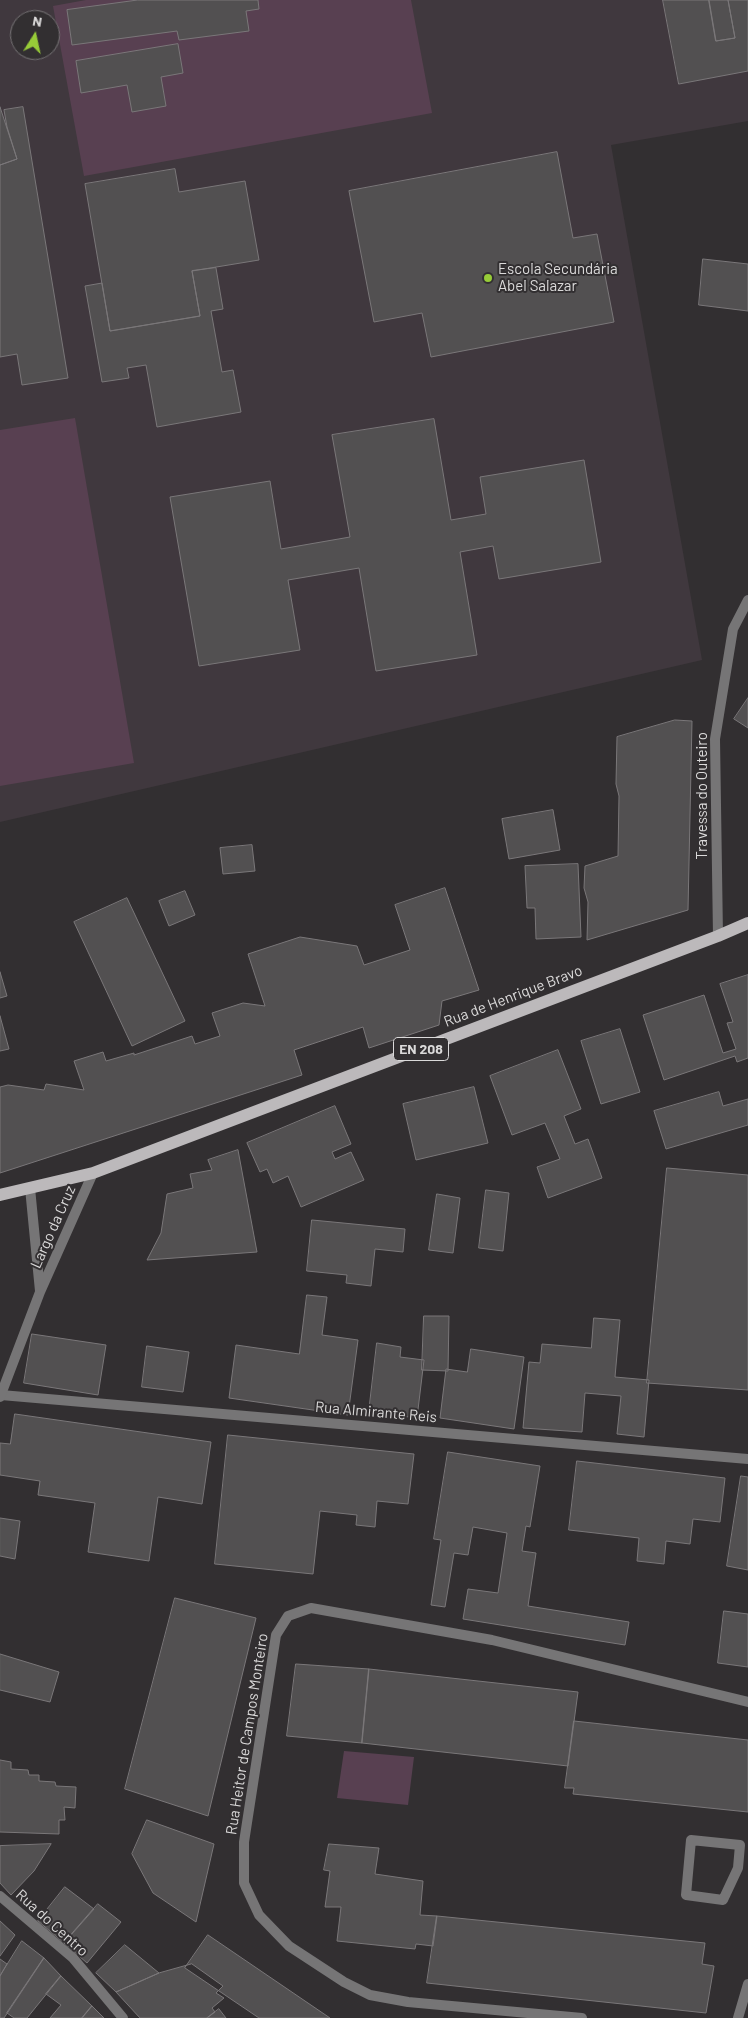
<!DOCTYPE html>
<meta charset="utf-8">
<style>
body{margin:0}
#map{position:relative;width:748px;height:2018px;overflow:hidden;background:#322f31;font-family:Barlow,sans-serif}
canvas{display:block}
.north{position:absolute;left:10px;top:10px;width:50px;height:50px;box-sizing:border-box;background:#322f31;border:1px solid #767375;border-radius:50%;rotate:10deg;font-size:14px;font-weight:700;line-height:20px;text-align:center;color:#dbdada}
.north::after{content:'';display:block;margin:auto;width:18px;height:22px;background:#97cc38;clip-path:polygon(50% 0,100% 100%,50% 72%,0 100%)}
</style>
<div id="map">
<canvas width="748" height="2018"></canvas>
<div class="north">N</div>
</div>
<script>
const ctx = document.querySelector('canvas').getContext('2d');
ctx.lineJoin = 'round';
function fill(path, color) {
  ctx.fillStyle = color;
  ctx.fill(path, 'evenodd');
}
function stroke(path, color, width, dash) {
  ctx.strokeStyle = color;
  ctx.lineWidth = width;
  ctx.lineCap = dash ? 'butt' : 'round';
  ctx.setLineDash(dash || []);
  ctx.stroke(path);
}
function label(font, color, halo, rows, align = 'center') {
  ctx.font = font + ' Barlow,sans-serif';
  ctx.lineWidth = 4;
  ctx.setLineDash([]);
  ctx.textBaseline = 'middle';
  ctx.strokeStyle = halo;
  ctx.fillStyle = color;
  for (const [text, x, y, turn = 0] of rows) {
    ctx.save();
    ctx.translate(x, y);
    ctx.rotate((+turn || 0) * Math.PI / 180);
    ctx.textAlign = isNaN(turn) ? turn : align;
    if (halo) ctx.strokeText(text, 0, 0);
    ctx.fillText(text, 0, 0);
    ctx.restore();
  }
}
fill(new Path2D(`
 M0 0H748V121L611 145 702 660 0 822ZM20 20H50V50H20Z`), '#40383e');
fill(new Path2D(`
 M86 0H411L432 113 84 176 53 6Z
 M75 418 134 763 0 786V430Z
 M344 1751 414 1757 408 1805 337 1798Z`), '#584051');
const building = new Path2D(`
 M138 0H258L259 9 246 11 249 31 179 40 177 31 72 45 67 10Z
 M663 0H709L716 41 735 38 728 0H748V71L679 84Z
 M709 0H728L735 38 716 41Z
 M178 44 183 73 161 77 166 106 132 112 127 85 81 93 76 61Z
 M0 107 17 159 0 165Z
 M23 107 68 378 22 385 17 354 0 357V165L17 159 7 127 4 110Z
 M557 152 573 238 597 234 614 322 431 357 422 313 374 322 349 191Z
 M175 169 179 192 245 181 259 260 192 271 200 316 110 331 85 184Z
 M703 259 748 264V311L699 305Z
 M216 268 223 309 211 311 222 372 233 370 241 412 157 427 146 365 127 368 129 378 102 382 85 286 102 283 110 331 200 316 192 271Z
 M434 419 451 520 486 514 480 477 584 460 601 562 499 579 493 546 460 552 477 655 376 671 359 568 288 580 300 650 199 666 170 497 270 481 281 549 350 537 332 435Z
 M748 698V728L734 719Z
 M675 720 692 721 688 910 587 940 588 902 584 888 585 866 618 856 619 796 616 784 617 737Z
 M553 810 560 850 509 859 502 819Z
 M252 845 255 871 223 874 220 848Z
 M578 864 581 937 536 939 535 908H527L525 866Z
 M445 888 479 990 442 1001 439 1025 369 1048 363 1027 294 1050 302 1075 0 1173V1087L8 1085 44 1090 46 1084 84 1090 74 1061 103 1052 106 1061 134 1053V1055L192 1036 195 1044 220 1036 212 1013 243 1003 265 1006 248 954 300 937 357 946 364 965 410 950 395 905Z
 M185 891 195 915 169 926 159 901Z
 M127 898 185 1021 132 1046 74 922Z
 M0 972 7 996 0 998Z
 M748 975V1058L737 1062 735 1056 664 1080 643 1015 704 995 723 1053 736 1049 727 1023 733 1022 720 984Z
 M0 1016 9 1049 0 1051Z
 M620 1029 640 1092 601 1104 581 1041Z
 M558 1050 581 1109 564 1116 575 1144 588 1139 602 1178 548 1198 537 1167 560 1159 545 1123 512 1135 490 1076Z
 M474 1087 488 1143 416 1160 403 1104Z
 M719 1092 723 1106 748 1099V1125L666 1149 654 1111Z
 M335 1106 351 1144 332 1152 335 1159 351 1152 364 1180 301 1207 288 1176 273 1183 267 1169 260 1172 247 1143Z
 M238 1150 257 1252 147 1260 161 1233 167 1194 193 1188 190 1174 212 1170 208 1160Z
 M667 1168 748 1175V1390L647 1383Z
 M486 1190 509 1193 503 1251 479 1248Z
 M437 1194 460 1198 453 1253 429 1250Z
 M312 1220 405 1229 403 1252 375 1249 371 1286 346 1283 347 1275 307 1271Z
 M307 1295 327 1297 322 1335 358 1340 348 1415 229 1398 236 1345 299 1354Z
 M424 1316H449L448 1371 422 1370Z
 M594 1318 620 1320 615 1377 649 1380 644 1437 617 1434 621 1396 585 1393 582 1432 523 1428 529 1362 540 1363 542 1344 591 1348Z
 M32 1334 106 1345 98 1395 24 1383Z
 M377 1343 401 1347 400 1357 424 1360 417 1418 369 1412Z
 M147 1346 189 1352 183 1392 142 1387Z
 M471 1349 524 1357 514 1429 440 1418 446 1369 467 1372Z
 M15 1414 211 1442 202 1504 158 1497 149 1561 88 1552 95 1503 38 1495 40 1481 0 1475V1443L10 1444Z
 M228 1435 414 1454 408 1504 377 1501 375 1527 356 1525 357 1515 320 1511 313 1574 215 1564Z
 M448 1452 540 1466 530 1527 526 1526 522 1551 536 1553 528 1606 629 1622 625 1645 463 1619 468 1589 498 1593 507 1533 473 1527 468 1555 454 1553 445 1607 431 1605 441 1540 434 1539Z
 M577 1461 725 1478 720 1522 693 1519 690 1544 666 1541 664 1564 637 1561 639 1538 569 1530Z
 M741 1476 748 1477V1570L727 1566Z
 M0 1518 20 1521 15 1559 0 1556Z
 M175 1598 256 1618 208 1816 125 1789Z
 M724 1611 748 1614V1667L718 1663Z
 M0 1654 59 1672 50 1702 0 1690Z
 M296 1664 369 1669 362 1743 287 1736Z
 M369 1669 578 1692 568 1766 362 1743Z
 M574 1721 748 1740V1812L573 1794 574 1788H565Z
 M0 1760 11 1762V1769L28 1770 29 1775H39V1781L55 1782 56 1786 76 1787 75 1808 64 1807 65 1820H59V1834L0 1832Z
 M147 1820 214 1844 196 1922 153 1893 132 1854Z
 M51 1844 34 1871 11 1895 0 1883V1846Z
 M329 1844 379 1848 375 1874 423 1881 420 1915 437 1916 433 1946 416 1944 415 1949 337 1941 341 1907H325L330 1871 324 1870Z
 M65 1887 94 1909 64 1943 38 1921Z
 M98 1904 121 1922 87 1963 64 1943Z
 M437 1916 705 1943 702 1964 714 1966 706 2013 427 1983Z
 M0 1921 15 1935 0 1956Z
 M208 1935 330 2018H259L185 1968Z
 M22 1941 44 1958 4 2018H0V1976Z
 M125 1945 159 1973 116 1992 96 1973Z
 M44 1958 61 1976 27 2018H14L7 2013Z
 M0 1959 7 1964 0 1976Z
 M192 1964 223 1986 216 1993 224 1998 212 2008 215 2012 207 2018H140L116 1992 159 1973Z
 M61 1976 92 2006 82 2018H50L61 2005 46 1994Z
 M92 2006 104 2018H82Z
 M219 2009 226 2018H207Z`);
fill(building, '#525051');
stroke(building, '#7a7779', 1);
stroke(new Path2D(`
 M718 936 715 739 733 629 748 600
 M1 1395 748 1459
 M691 1840 740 1845 738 1868 723 1900 686 1895Z
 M0 1896 73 1958 123 2018
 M582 2018 408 2002 370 1995 344 1982 289 1946 259 1915 244 1883V1842L276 1635 288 1616 311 1608 492 1640 748 1702
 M738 2018 748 1984`), '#767576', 10);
stroke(new Path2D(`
 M30 1188 40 1291
 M0 1397 40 1292 93 1173`), '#767576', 10);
stroke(new Path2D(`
 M0 1195 93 1173 718 936 748 923`), '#bcb9bb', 12);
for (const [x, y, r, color] of [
 [488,278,5,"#97cc38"]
]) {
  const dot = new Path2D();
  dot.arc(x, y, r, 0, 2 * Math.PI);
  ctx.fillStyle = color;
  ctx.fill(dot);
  stroke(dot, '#322f31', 2);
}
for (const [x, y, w] of [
 [421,1049,55]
]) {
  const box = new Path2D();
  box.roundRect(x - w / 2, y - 11.5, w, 23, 4);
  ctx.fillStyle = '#322f31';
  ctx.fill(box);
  stroke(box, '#dbdada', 1);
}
label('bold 14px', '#dbdada', null, [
 ["EN 208",421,1049]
]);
label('15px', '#dbdada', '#322f31', [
 ["Escola Secundária",498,269],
 ["Abel Salazar",498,286]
], 'left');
label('15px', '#dbdada', '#322f31', [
 ["Travessa do Outeiro",702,796,-90],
 ["Rua de Henrique Bravo",513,996,-21],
 ["Largo da Cruz",53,1227,-66],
 ["Rua Almirante Reis",376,1412,5],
 ["Rua Heitor de Campos Monteiro",247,1734,-81],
 ["Rua do Centro",52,1923,42]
]);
</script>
